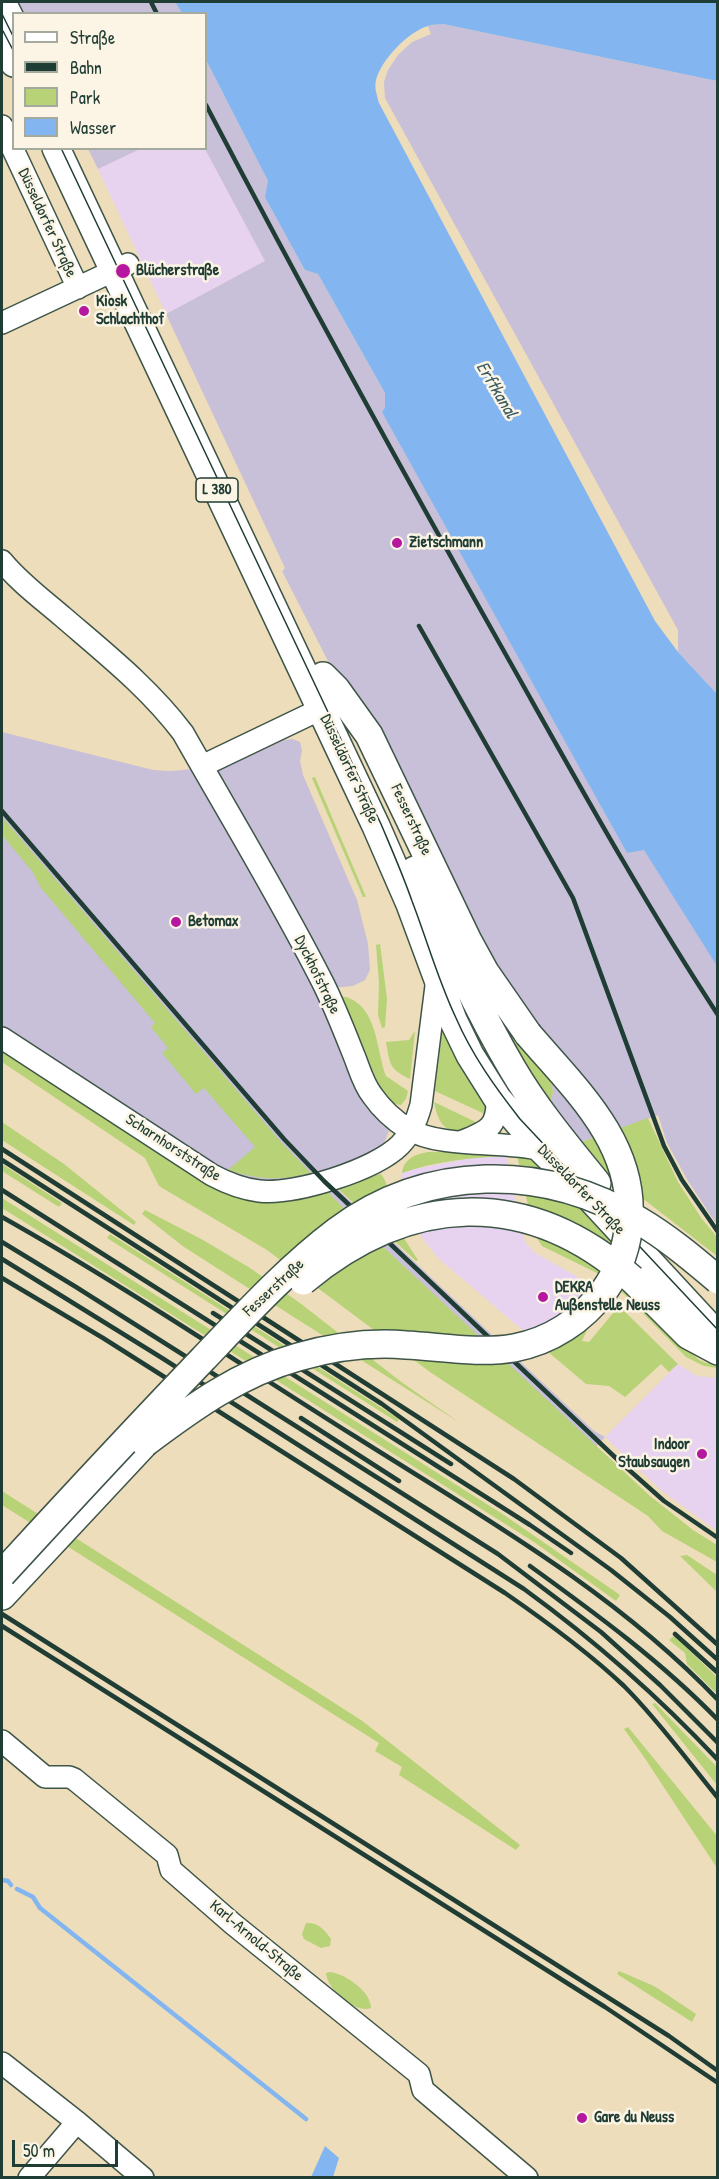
<!DOCTYPE html>
<meta charset="utf-8">
<style>
body{margin:0}
#map{position:relative;width:719px;height:2179px;overflow:hidden;background:#edddba;font-family:"Patrick Hand",sans-serif}
canvas{display:block}
.frame{position:absolute;inset:0;border:3px solid #1f3d34;pointer-events:none}
.legend{position:absolute;left:12px;top:12px;width:195px;height:138px;box-sizing:border-box;background:#fcf5e5;border:2px solid #a4ab9e;margin:0;padding:8px 10px;list-style:none;font-size:18px;color:#1f3d34}
.legend li{display:flex;align-items:center;gap:12px;height:30px}
.legend b{width:30px;border:2px solid #a4ab9e}
.scale{position:absolute;left:12px;top:2140px;width:106px;height:27px;box-sizing:border-box;border:3px solid #1f3d34;border-top:0;padding-left:8px;font-size:18px;line-height:21px;white-space:nowrap;color:#1f3d34;-webkit-text-stroke:4px #fcf5e5;paint-order:stroke}
</style>
<div id="map">
<canvas width="719" height="2179"></canvas>
<div class="frame"></div>
<ul class="legend">
<li><b style="height:8px;background:#fff"></b>Straße</li>
<li><b style="height:8px;background:#1f3d34"></b>Bahn</li>
<li><b style="height:16px;background:#b7d277"></b>Park</li>
<li><b style="height:16px;background:#83b6f0"></b>Wasser</li>
</ul>
<div class="scale">50 m</div>
</div>
<script>
const ctx = document.querySelector('canvas').getContext('2d');
ctx.lineJoin = 'round';
function fill(path, color) {
  ctx.fillStyle = color;
  ctx.fill(path, 'evenodd');
}
function stroke(path, color, width, dash) {
  ctx.strokeStyle = color;
  ctx.lineWidth = width;
  ctx.lineCap = dash ? 'butt' : 'round';
  ctx.setLineDash(dash || []);
  ctx.stroke(path);
}
function label(font, color, halo, rows, align = 'center') {
  ctx.font = font + ' "Patrick Hand",sans-serif';
  ctx.lineWidth = 5;
  ctx.setLineDash([]);
  ctx.textBaseline = 'middle';
  ctx.strokeStyle = halo;
  ctx.fillStyle = color;
  for (const [text, x, y, turn = 0] of rows) {
    ctx.save();
    ctx.translate(x, y);
    ctx.rotate((+turn || 0) * Math.PI / 180);
    ctx.textAlign = isNaN(turn) ? turn : align;
    if (halo) ctx.strokeText(text, 0, 0);
    ctx.fillText(text, 0, 0);
    ctx.restore();
  }
}
fill(new Path2D(`
 M140 149H205L265 261 166 314 98 169Z
 M506 1156 525 1242 534 1252 590 1284 575 1304 548 1325 527 1334 438 1258 423 1239 404 1208 401 1186 402 1173 414 1169 471 1158Z
 M678 1364 697 1376 717 1378V1531L662 1491 605 1437Z`), '#e7d2ef');
fill(new Path2D(`
 M14 2H175L182 13H20Z
 M443 24 717 81V694L678 652V630L385 98 384 82 388 70 398 55 412 42 431 34 428 26Z
 M206 60 268 181 305 270 318 274 385 393V408L627 853 644 849 717 963V1225L688 1181 667 1143 658 1115 576 1144 544 1103 551 1102 553 1091 548 1069 505 981 327 659 282 571 285 568 166 314 265 261 205 149Z
 M88 149H140L98 169Z
 M2 732 153 770 171 771 228 766 284 740 293 739 300 742 302 750 300 761 303 775 357 900 368 944 370 970 365 980 353 986 321 989 389 1131 384 1143 332 1184 594 1431 605 1437 596 1447 361 1226 326 1190 274 1184 230 1176 2 1029Z`), '#c8bfd8');
fill(new Path2D(`
 M315 777 366 897H363L312 778Z
 M2 817 281 1142 311 1173C280 1181 259 1180 228 1170L255 1147 204 1088 196 1094 162 1053 168 1048 151 1027 155 1023 41 888 32 871 2 835Z
 M380 944 387 999 385 1027 382 1028 378 1015 379 982 376 945Z
 M341 996C378 1002 376 1050 386 1076L408 1091 406 1099 401 1105C401 1105 392 1104 392 1104 373 1095 349 1017 341 996Z
 M501 1011 548 1069 553 1091 551 1102 544 1103 494 1016Z
 M443 1027 488 1097 489 1116 435 1091Z
 M415 1031 410 1079C389 1069 390 1064 386 1042L409 1040Z
 M2 1046 203 1179 326 1190 361 1226 650 1496 693 1530 717 1545V1562L662 1531 648 1516 430 1372 267 1250 159 1186 145 1158 2 1062Z
 M434 1102 482 1125C454 1136 440 1134 434 1102Z
 M648 1118 678 1182 702 1219 717 1237V1256L646 1201 607 1179 576 1144Z
 M2 1122 64 1164 136 1222 134 1225 2 1140Z
 M516 1151 529 1154 648 1270 529 1210Z
 M428 1152 505 1153 506 1156C470 1158 436 1161 402 1173 404 1159 415 1154 428 1152Z
 M2 1164 62 1203 59 1207 2 1171Z
 M381 1174C389 1183 388 1198 392 1210 398 1229 407 1244 418 1260L416 1261 332 1183Z
 M2 1198 504 1515 620 1595 616 1601 534 1542 2 1208Z
 M145 1210 203 1240 250 1268 300 1303 400 1381 460 1423 184 1247 142 1214Z
 M534 1233 601 1267 699 1360 706 1363 717 1364V1368L704 1366 686 1357 624 1294 599 1274 542 1246Z
 M110 1234 399 1419 397 1422 107 1238Z
 M590 1284 613 1300 587 1330 582 1341 589 1342 619 1306 678 1364 669 1372 661 1364 625 1397 609 1386 586 1384 527 1334C555 1322 572 1309 590 1284Z
 M2 1491 361 1720 520 1845 516 1850 399 1775 402 1767 375 1751 379 1743 2 1505Z
 M687 1555 717 1575V1592L680 1556Z
 M674 1636 717 1677V1694L687 1664 685 1653 669 1640Z
 M655 1703 717 1767V1785L652 1704Z
 M628 1727 717 1836V1868L644 1757 624 1729Z
 M306 1923C318 1922 325 1930 331 1939L330 1946 321 1948 304 1939 302 1934Z
 M619 1971 654 1986 696 2014 692 2022 617 1974Z
 M330 1972C345 1974 371 1991 371 2008 355 2014 327 1989 326 1973Z`), '#b7d277');
fill(new Path2D(`
 M175 2H717V81L443 24C439 25 433 24 428 26 409 31 381 60 376 80 374 88 377 95 379 103L655 621 678 652 717 694V966L644 850 627 853 382 412 385 408V393L318 274 305 270 265 197 268 181 206 60V14L182 13Z
 M325 2146 339 2158 333 2177H311Z`), '#83b6f0');
stroke(new Path2D(`
 M2 1880 8 1881 11 1885
 M17 1889 33 1897 40 1908 306 2119`), '#83b6f0', 4.5);
const minor = new Path2D(`
 M2 126 78 288
 M2 323 128 264
 M2 561C19 582 42 599 63 617 106 654 149 688 183 733 230 816 280 898 323 983 335 1007 345 1033 355 1058 360 1071 364 1085 372 1095 381 1108 395 1121 408 1129 442 1149 503 1140 542 1150
 M202 766 321 709
 M2 1038 212 1175C227 1183 242 1189 259 1191 295 1195 375 1170 400 1145 411 1134 417 1120 421 1105L437 978
 M463 1141C488 1131 498 1127 497 1098
 M2 1741 45 1777H69L74 1779 167 1855 171 1870 233 1924 419 2074 423 2090 527 2178
 M2 2063 77 2122 143 2178
 M29 2178 77 2122`);
const major = new Path2D(`
 M2 2 14 26
 M2 38 14 63
 M56 148 376 826 410 904 453 1020 470 1055 497 1098 542 1150 581 1188 718 1336
 M323 676 336 689 369 735 468 941 485 972 528 1034
 M415 870C445 937 475 1005 512 1068 536 1109 567 1146 597 1183
 M633 1280 688 1335 718 1351
 M2 1596 145 1443`);
stroke(minor, '#3e5548', 24);
stroke(major, '#3e5548', 30);
stroke(minor, '#fff', 21);
stroke(major, '#fff', 27);
stroke(new Path2D(`
 M2 14 14 38
 M3 31 14 52
 M61 148 381 824C392 850 403 875 412 901 427 940 438 980 456 1018 472 1055 495 1087 520 1119L718 1330`), '#1f3d34', 1.5);
stroke(new Path2D(`
 M151 2 157 14
 M206 105C304 292 406 478 510 662 577 781 643 901 718 1015
 M419 626 573 898 664 1146 682 1180 718 1232
 M2 811 284 1139 324 1181 619 1461 664 1501 718 1538
 M2 1149 514 1479 621 1558 718 1645
 M2 1160 382 1404 611 1570 670 1617 718 1660
 M2 1190 530 1525 571 1553
 M2 1217C123 1285 238 1363 356 1437 481 1516 614 1591 718 1700
 M2 1242 76 1287 498 1554 601 1632 660 1685 718 1743
 M2 1259 162 1358 524 1589C594 1640 658 1696 718 1760
 M2 1278 103 1338 505 1593C547 1622 587 1651 624 1686 658 1720 687 1760 718 1798
 M213 1313 451 1464
 M301 1418 399 1481
 M530 1566C595 1613 662 1662 718 1720
 M2 1614 669 2036 718 2071
 M2 1626 605 2007 718 2083
 M675 1634 718 1673`), '#1f3d34', 4.5);
const majorBridge = new Path2D(`
 M303 1281C409 1193 526 1186 632 1279
 M145 1443C193 1407 240 1373 298 1357 333 1347 370 1342 406 1345 442 1347 479 1354 514 1348 551 1341 582 1320 604 1291 619 1270 628 1245 629 1219 634 1142 574 1088 528 1034
 M2 1574C68 1502 135 1430 203 1359 245 1315 288 1268 337 1231 427 1164 543 1163 638 1220 667 1237 692 1258 718 1280`);
stroke(majorBridge, '#3e5548', 30, []);
stroke(majorBridge, '#fff', 27);
for (const [x, y, r, color] of [
 [123,271,8,"#b5179e"],
 [84,311,6,"#b5179e"],
 [397,543,6,"#b5179e"],
 [176,922,6,"#b5179e"],
 [543,1297,6,"#b5179e"],
 [702,1454,6,"#b5179e"],
 [582,2118,6,"#b5179e"]
]) {
  const dot = new Path2D();
  dot.arc(x, y, r, 0, 2 * Math.PI);
  ctx.fillStyle = color;
  ctx.fill(dot);
  stroke(dot, '#fcf5e5', 2);
}
for (const [x, y, w] of [
 [217,490,42]
]) {
  const box = new Path2D();
  box.roundRect(x - w / 2, y - 12, w, 24, 4.5);
  ctx.fillStyle = '#fcf5e5';
  ctx.fill(box);
  stroke(box, '#1f3d34', 1.5);
}
label('bold 15px', '#1f3d34', null, [
 ["L 380",217,490]
]);
label('16px', '#1f3d34', '#fcf5e5', [
 ["Düsseldorfer Straße",47,223,65],
 ["Düsseldorfer Straße",349,769,65],
 ["Fesserstraße",411,820,65],
 ["Dyckhofstraße",317,975,64],
 ["Scharnhorststraße",173,1148,33],
 ["Düsseldorfer Straße",581,1190,46],
 ["Fesserstraße",274,1288,-43],
 ["Karl-Arnold-Straße",256,1941,40]
]);
label('bold 16px', '#1f3d34', '#fcf5e5', [
 ["Blücherstraße",136,271],
 ["Kiosk",96,302],
 ["Schlachthof",96,320],
 ["Zietschmann",409,543],
 ["Betomax",188,922],
 ["DEKRA",555,1288],
 ["Außenstelle Neuss",555,1306],
 ["Indoor",690,1445,"right"],
 ["Staubsaugen",690,1463,"right"],
 ["Gare du Neuss",594,2118]
], 'left');
label('italic 18px', '#385b63', '#fcf5e5', [
 ["Erftkanal",496,390,59]
]);
</script>
